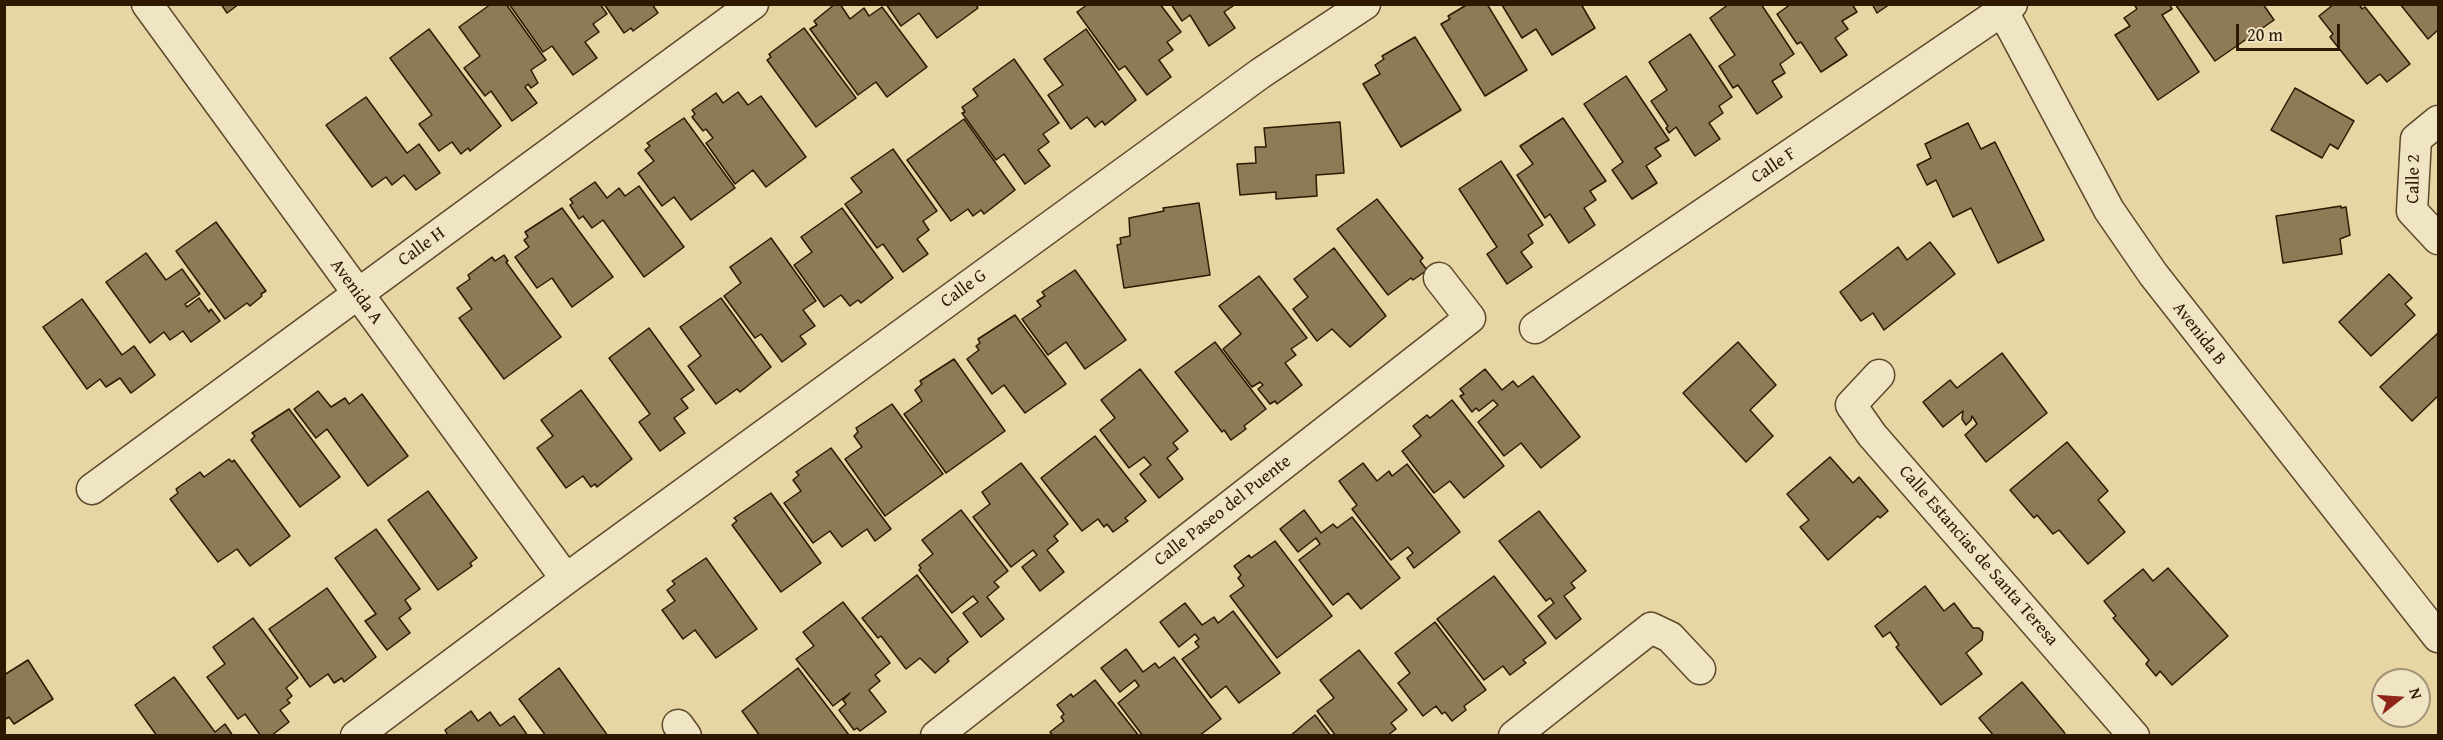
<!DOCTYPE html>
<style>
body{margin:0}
#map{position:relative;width:2443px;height:740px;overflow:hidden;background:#e7d6a3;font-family:"Gentium Book Plus",serif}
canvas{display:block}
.frame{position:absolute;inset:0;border:6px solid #2e1802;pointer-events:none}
.north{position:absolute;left:2371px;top:668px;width:60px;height:60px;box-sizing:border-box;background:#efe4c3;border:2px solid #a29276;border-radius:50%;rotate:73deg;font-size:16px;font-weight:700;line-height:24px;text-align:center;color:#2e1802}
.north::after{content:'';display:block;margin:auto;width:21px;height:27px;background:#8f2418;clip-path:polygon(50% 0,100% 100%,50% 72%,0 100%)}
.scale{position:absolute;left:2236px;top:24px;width:104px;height:27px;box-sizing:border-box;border:3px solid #2e1802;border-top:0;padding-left:8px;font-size:18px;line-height:21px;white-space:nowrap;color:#2e1802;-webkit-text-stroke:4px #efe4c3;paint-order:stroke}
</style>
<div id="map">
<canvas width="2443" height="740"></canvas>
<div class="frame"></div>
<div class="north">N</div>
<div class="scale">20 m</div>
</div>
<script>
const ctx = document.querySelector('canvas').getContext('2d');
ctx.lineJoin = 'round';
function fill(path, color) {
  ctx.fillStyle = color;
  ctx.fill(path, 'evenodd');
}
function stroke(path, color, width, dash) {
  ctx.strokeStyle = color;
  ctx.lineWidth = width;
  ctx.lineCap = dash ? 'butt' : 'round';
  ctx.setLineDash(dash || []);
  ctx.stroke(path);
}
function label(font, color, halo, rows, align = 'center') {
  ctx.font = font + ' "Gentium Book Plus",serif';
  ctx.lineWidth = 5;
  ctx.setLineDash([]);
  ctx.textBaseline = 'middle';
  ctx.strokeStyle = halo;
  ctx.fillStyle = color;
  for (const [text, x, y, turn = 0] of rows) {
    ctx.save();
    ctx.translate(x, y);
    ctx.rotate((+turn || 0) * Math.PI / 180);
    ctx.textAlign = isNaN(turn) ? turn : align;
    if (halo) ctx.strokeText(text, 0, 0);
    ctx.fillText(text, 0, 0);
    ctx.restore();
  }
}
const building = new Path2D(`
 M221 4H239L227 13Z
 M491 4H506L546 60 531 70 538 83 531 88 528 84 525 87 537 103 512 121 491 91 485 96 464 68 480 56 459 27Z
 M509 4H600L607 14 593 24 599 32 585 42 597 58 573 75 552 46 543 52Z
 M604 4H652L658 13 633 31 631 28 624 33Z
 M835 4H840L850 19 864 8 869 16 882 7 927 67 887 97 876 82 858 95 810 29 817 25 814 21Z
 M886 4H975L978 8 937 38 919 13 901 26Z
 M1088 4H1160L1181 32 1167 42 1173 50 1159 60 1171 77 1147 95 1125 66 1119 70 1077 12Z
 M1171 4H1236L1224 12 1235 28 1209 46 1190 15 1182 21Z
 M1468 4H1487L1527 70 1485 96 1441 24 1450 19 1448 16Z
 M1581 4 1595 28 1552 55 1536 29 1522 38 1502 5Z
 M1729 4H1761L1794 54 1780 64 1785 73 1772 81 1782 97 1757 114 1738 85 1733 88 1719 66 1735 55 1710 18Z
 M1791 4H1852L1857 12 1842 21 1848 29 1835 38 1847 55 1821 72 1801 42 1797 44 1777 14Z
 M1872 4H1890L1877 13Z
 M2134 4H2169L2172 9 2162 15 2199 72 2158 100 2115 35 2130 26 2124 18 2137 9Z
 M2175 4H2263L2274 20 2215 61Z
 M2334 4H2359L2362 9 2365 7 2410 64 2387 82 2380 74 2367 84 2330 37 2333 34 2319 16Z
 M2400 4H2438V30L2428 39Z
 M804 28 856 98 816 127 767 60 771 57 769 54Z
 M429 29 501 126 470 151 468 148 461 154 452 142 439 151 419 124 432 115 390 58Z
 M1086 29 1136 100 1105 125 1102 121 1095 127 1087 117 1071 129 1048 95 1063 85 1044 59Z
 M1690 34 1732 97 1719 106 1723 113 1709 123 1720 139 1695 156 1676 127 1669 133 1666 128 1668 126 1651 101 1667 90 1649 62Z
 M1415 37 1461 110 1401 147 1363 84 1380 74 1375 65 1384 59 1382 56Z
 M1014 59 1059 123 1043 134 1049 142 1038 150 1050 166 1025 184 1004 154 996 160 962 113 965 112 962 107 978 96 973 89Z
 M1626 76 1669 140 1655 148 1661 156 1646 166 1657 183 1632 199 1612 170 1623 162 1584 104Z
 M2295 88 2354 121 2338 149 2330 144 2322 158 2271 130Z
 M738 92 748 105 761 96 806 157 766 187 753 170 735 184 706 143 713 138 706 129 703 131 692 117 695 114 692 110 716 93 723 103Z
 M366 97 407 153 419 144 440 173 416 190 404 175 392 185 386 177 372 187 326 125Z
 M684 118 735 188 691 220 674 197 662 206 638 173 654 161 645 150 650 146 647 143Z
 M1563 118 1606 181 1590 191 1596 200 1584 208 1595 225 1569 243 1550 214 1545 218 1517 175 1533 164 1520 146Z
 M964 119 1015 190 984 214 981 210 973 216 968 209 951 221 907 160Z
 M1340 122 1344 173 1316 175 1317 196 1276 199V192L1240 195 1237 164 1256 163 1255 147H1266L1264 128Z
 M1968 123 1981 149 1995 142 2044 240 1998 263 1971 208 1953 217 1936 180 1927 185 1917 165 1931 158 1925 144Z
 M893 149 937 211 923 221 929 230 917 239 928 254 903 272 883 244 877 248 845 204 862 192 851 178Z
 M1501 161 1543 225 1528 235 1533 243 1521 252 1532 267 1507 284 1487 254 1497 247 1459 189Z
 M595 182 607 198 619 188 625 196 639 186 684 247 644 277 603 220 592 228 583 216 579 219 570 205 573 203 570 199Z
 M1377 199 1423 258 1420 261 1427 270 1413 280 1411 278 1388 295 1337 229Z
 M1199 203 1210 275 1124 288 1117 245 1121 244 1120 238 1130 236 1129 218 1164 211 1163 208Z
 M2341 206V208L2346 207 2350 235 2340 239 2342 254 2283 263 2276 216Z
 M562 208 613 277 572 307 552 278 537 288 515 257 529 247 524 240 528 237 525 232Z
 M842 208 893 278 861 303 858 300 850 306 841 295 824 307 794 265 812 252 801 237Z
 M216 222 266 291 261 294 262 296 250 306 247 303 225 319 176 251Z
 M771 238 816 301 803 310 815 326 800 336 806 344 782 362 761 334 755 338 724 296 741 283 730 267Z
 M1930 242 1955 274 1884 330 1873 313 1861 321 1840 292 1898 247 1907 260Z
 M1334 248 1386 316 1350 347 1332 329 1317 341 1293 309 1308 297 1294 279Z
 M146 253 166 280 182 269 200 294 185 304 187 307 199 298 209 312 211 309 220 321 191 342 183 331 170 340 164 332 150 343 106 282Z
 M504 255 508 261 506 262 561 337 504 379 459 318 472 309 457 288 470 279 468 275 492 257 495 261Z
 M1075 270 1126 340 1085 369 1066 342 1048 355 1022 319 1041 306 1037 301 1045 296 1042 292Z
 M2389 274 2412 298 2405 304 2415 315 2371 356 2339 322Z
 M1259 276 1307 338 1291 349 1296 355 1285 363 1302 385 1277 404 1275 401 1270 404 1258 389 1263 385 1260 382 1252 387 1223 349 1241 334 1219 306Z
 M721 298 771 367 740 392 737 389 716 404 688 366 701 356 680 327Z
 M82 299 122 355 134 346 155 375 131 393 120 378 106 387 100 379 87 389 43 327Z
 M1015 315 1066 384 1025 413 1004 385 992 394 967 359 979 350 976 346 980 343 978 339Z
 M649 328 694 390 681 399 688 408 674 418 685 433 660 451 639 422 650 414 609 358Z
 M2438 333V396L2412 421 2380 387Z
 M1215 342 1266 409 1244 426 1246 429 1231 440 1224 430 1222 432 1175 372Z
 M1738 342 1776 385 1750 410 1773 436 1746 462 1683 393Z
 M2002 353 2047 413 1986 462 1965 435 1977 424 1972 416 1971 420 1966 425 1962 419 1963 411 1943 427 1923 402 1950 380 1957 388Z
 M954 359 1005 431 946 473 904 414 922 401 915 390 922 384 920 381Z
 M1140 369 1188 431 1173 443 1178 449 1167 458 1183 479 1159 498 1140 474 1151 465 1144 457 1129 468 1100 430 1115 418 1101 400Z
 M1485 369 1502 390 1513 381 1518 387 1533 376 1580 437 1541 468 1521 443 1504 456 1478 422 1498 405 1493 400 1479 411 1476 408 1472 412 1460 396 1464 394 1460 389Z
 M581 390 632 459 597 487 595 484 591 487 583 476 566 488 537 448 553 436 541 420Z
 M318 391 331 407 345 398 349 404 362 394 408 456 368 486 327 429 316 438 294 409Z
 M1452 400 1504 466 1464 498 1450 481 1434 493 1402 451 1421 436 1413 426 1427 415 1430 418Z
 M892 404 943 474 885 516 845 459 862 447 854 436 858 432 856 428Z
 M289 409 340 477 300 507 251 440 255 436 252 433Z
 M1095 436 1146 501 1125 518 1128 521 1113 532 1107 524 1104 527 1098 519 1082 531 1041 478Z
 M2067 442 2108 491 2098 500 2125 532 2088 564 2059 530 2053 534 2037 515 2034 518 2010 490Z
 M831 448 891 529 875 541 867 529 842 547 830 531 813 543 784 503 801 491 793 480 799 475 796 472Z
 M1830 457 1853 483 1859 477 1888 511 1880 518 1878 516 1828 560 1800 527 1809 520 1787 494Z
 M229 459 232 462 234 460 290 536 250 566 237 549 218 562 170 499 178 493 176 489 200 472 204 477Z
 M1021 463 1068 524 1054 536 1058 541 1047 550 1064 572 1040 591 1022 567 1037 555 1033 550 1011 567 973 517 990 504 982 492Z
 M1363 463 1377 481 1389 471 1392 476 1407 464 1460 532 1414 568 1407 558 1413 553 1408 547 1391 560 1352 509 1357 505 1339 481Z
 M428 491 477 558 470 563 472 566 438 590 388 520Z
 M771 493 821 563 781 592 732 525 737 521 734 518Z
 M961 510 1008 571 994 582 999 587 987 597 1004 619 981 637 963 613 978 602 973 596 952 613 919 570 921 568 919 565 933 554 922 540Z
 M1304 510 1321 533 1333 524 1337 528 1352 517 1400 578 1361 609 1348 593 1333 605 1299 560 1320 544 1316 538 1298 552 1280 529Z
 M1539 511 1586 571 1571 583 1575 588 1564 596 1581 619 1556 639 1538 616 1554 603 1550 598 1546 601 1499 541Z
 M376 529 420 589 405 600 411 609 399 618 410 633 387 650 365 621 376 614 335 558Z
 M1275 541 1332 616 1277 658 1230 596 1244 586 1238 578 1241 575 1234 566 1249 555 1251 558Z
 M706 558 757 629 716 658 695 630 683 639 662 610 675 601 667 590 675 584 672 581Z
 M2168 568 2228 636 2172 685 2160 671 2156 676 2146 664 2149 660 2113 618 2116 616 2104 601 2143 569 2153 581Z
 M917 575 968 642 947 659 949 661 935 673 920 658 906 669 881 636 878 638 862 618Z
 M1494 576 1546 643 1523 660 1526 663 1510 675 1503 666 1484 680 1437 619Z
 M1925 586 1944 611 1954 603 1973 628H1979L1983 632 1982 640 1966 653 1982 674 1941 705 1896 647 1899 645 1890 632 1883 637 1875 626Z
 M327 588 376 657 344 682 342 678 334 683 328 674 310 687 269 629Z
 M843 602 890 663 875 675 880 681 869 690 886 712 860 731 857 728 854 730 839 710 846 704 843 700 850 693 833 706 796 659 814 646 803 632Z
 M1185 603 1202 625 1214 617 1218 623 1233 611 1280 673 1239 703 1226 686 1211 698 1182 659 1199 647 1195 642 1199 639 1195 634 1179 647 1160 622Z
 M253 618 298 678 286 688 292 696 287 700 290 703 280 710 289 722 271 736H261L245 714 238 719 207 677 225 664 213 647Z
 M1435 622 1486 690 1464 706 1466 710 1452 721 1445 712 1442 714 1436 706 1423 716 1398 683 1410 673 1395 653Z
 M1126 649 1143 672 1155 663 1159 668 1174 657 1221 719 1199 736H1143L1118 703 1139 686 1135 680 1120 692 1101 668Z
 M1359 650 1407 710 1391 723 1396 729 1387 736H1336L1317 711 1334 698 1320 680Z
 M28 660 53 699 14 724 9 717 4 720V675Z
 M559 668 608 736H546L519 699Z
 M798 668 849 735 848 736H760L742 711Z
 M174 677 215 732 225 724 233 736H157L135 705Z
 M1095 680 1139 736H1053L1050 732 1064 721 1061 717 1064 714 1057 705 1071 694 1073 697Z
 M2022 682 2064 732 2066 736H1994L1979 718Z
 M471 711 478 721 490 712 500 726 514 716 528 736H448L445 730Z
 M1315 715 1331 736H1290Z`);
fill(building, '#8e7b56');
stroke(building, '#2e1802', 1.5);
const street = new Path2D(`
 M147 4 566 579
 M1999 4 2109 210 2153 274 2438 637
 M2438 121 2416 139 2412 211 2438 239
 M1535 328 2012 4
 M1879 375 1851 405 1872 435 2134 736
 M92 489 753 4
 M678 725 686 736
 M356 736 566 579 1261 73 1365 4
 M936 736 1470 318 1439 278
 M1514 736 1651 628 1670 637 1700 669`);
stroke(street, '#5c482a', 33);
stroke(street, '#efe4c3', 30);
label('18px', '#2e1802', '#efe4c3', [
 ["Calle F",1774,166,-34],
 ["Calle 2",2414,179,-89],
 ["Calle H",422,247,-36],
 ["Calle G",964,289,-36],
 ["Avenida A",356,292,54],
 ["Avenida B",2199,334,52],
 ["Calle Paseo del Puente",1223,511,-38],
 ["Calle Estancias de Santa Teresa",1978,556,49]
]);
</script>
